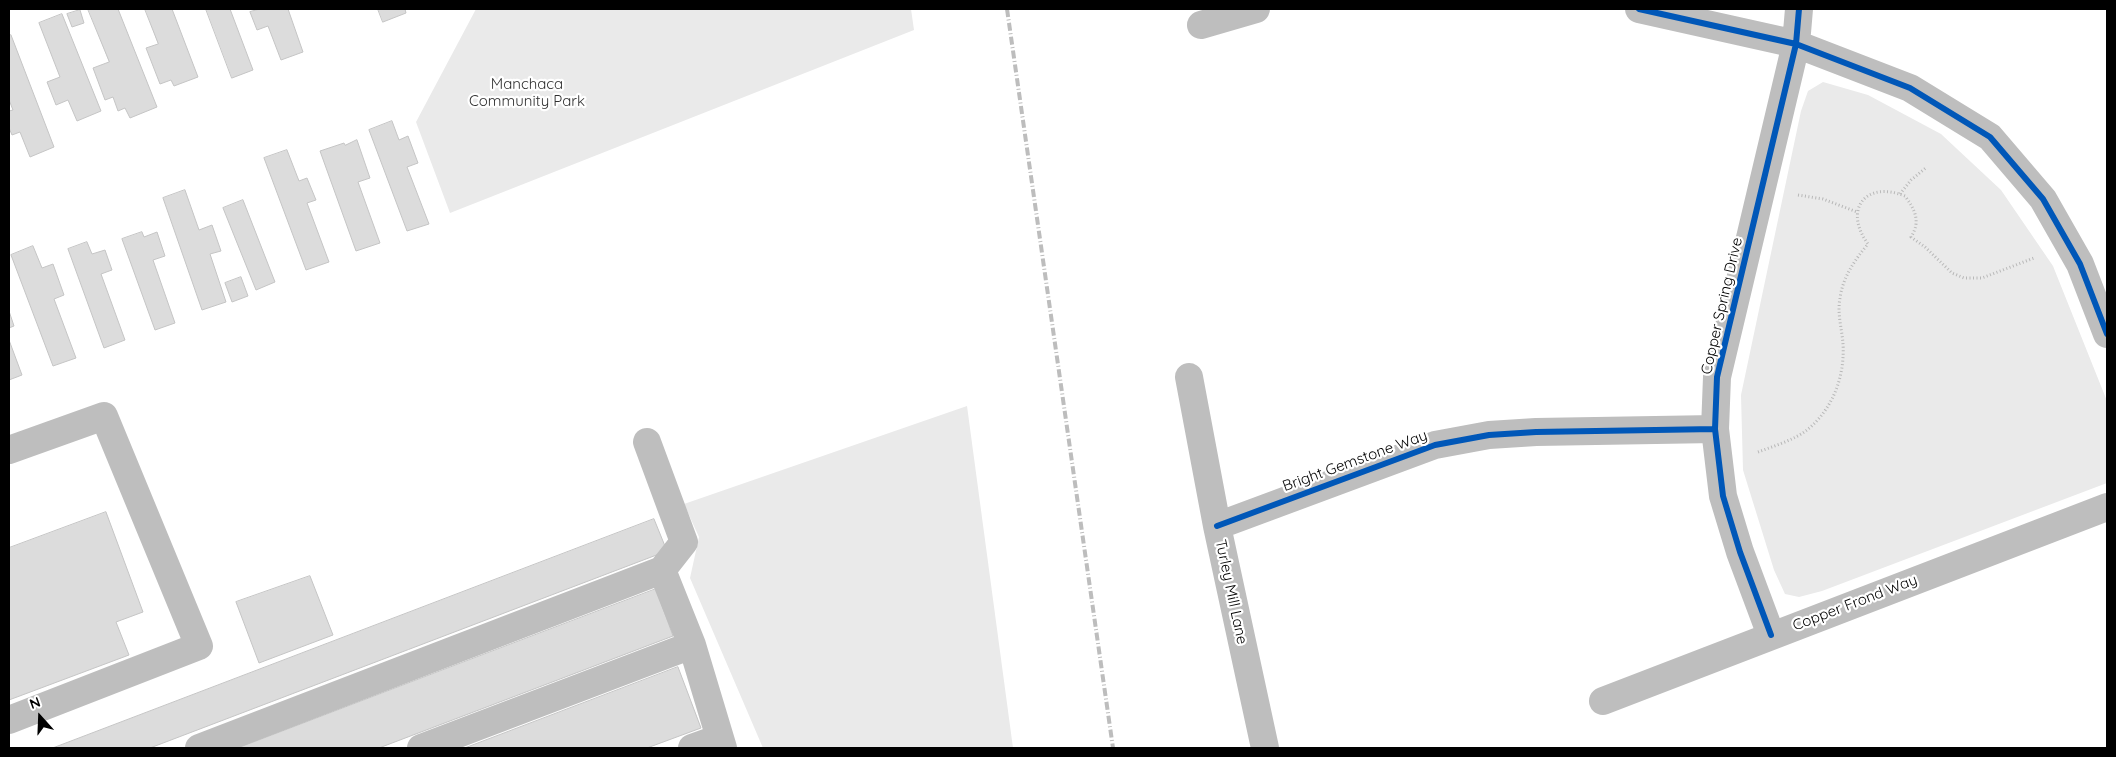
<!DOCTYPE html>
<style>
body{margin:0}
#map{position:relative;width:2116px;height:757px;overflow:hidden;background:#fff;font-family:Quicksand,sans-serif}
canvas{display:block}
.frame{position:absolute;inset:0;border:10px solid #000;pointer-events:none}
.north{position:absolute;left:15px;top:692px;width:50px;height:50px;-webkit-text-stroke:4px #fff;paint-order:stroke;rotate:340deg;font-size:14px;font-weight:700;line-height:20px;text-align:center;color:#000}
.north::after{content:'';display:block;margin:auto;width:18px;height:22px;background:#000;clip-path:polygon(50% 0,100% 100%,50% 72%,0 100%)}
</style>
<div id="map">
<canvas width="2116" height="757"></canvas>
<div class="frame"></div>
<div class="north">N</div>
</div>
<script>
const ctx = document.querySelector('canvas').getContext('2d');
ctx.lineJoin = 'round';
function fill(path, color) {
  ctx.fillStyle = color;
  ctx.fill(path, 'evenodd');
}
function stroke(path, color, width, dash) {
  ctx.strokeStyle = color;
  ctx.lineWidth = width;
  ctx.lineCap = dash ? 'butt' : 'round';
  ctx.setLineDash(dash || []);
  ctx.stroke(path);
}
function label(font, color, halo, rows, align = 'center') {
  ctx.font = font + ' Quicksand,sans-serif';
  ctx.lineWidth = 4.5;
  ctx.setLineDash([]);
  ctx.textBaseline = 'middle';
  ctx.strokeStyle = halo;
  ctx.fillStyle = color;
  for (const [text, x, y, turn = 0] of rows) {
    ctx.save();
    ctx.translate(x, y);
    ctx.rotate((+turn || 0) * Math.PI / 180);
    ctx.textAlign = isNaN(turn) ? turn : align;
    if (halo) ctx.strokeText(text, 0, 0);
    ctx.fillText(text, 0, 0);
    ctx.restore();
  }
}
fill(new Path2D(`
 M476 9H911L914 30 450 213 416 122Z
 M1823 82 1868 95 1941 134 2001 190 2053 266 2107 401V483L1822 591 1799 597 1785 594 1774 570 1743 470 1741 395 1801 111 1808 91Z
 M967 406 1013 748H763L690 578 699 537 684 504Z`), '#eaeaea');
const building = new Path2D(`
 M88 9H118L157 107 130 118 125 108 118 111 113 97 105 100 93 68 109 62Z
 M145 9H172L198 77 174 86 171 80 160 84 146 48 158 44Z
 M206 9H230L253 70 232 78Z
 M260 9H288L303 52 281 60 268 26 257 30 250 12Z
 M378 9H405L406 13 383 22Z
 M80 10 84 23 72 27 67 14Z
 M62 14 101 111 77 121 68 100 56 105 47 82 60 77 39 23Z
 M11 35 54 147 30 157 20 132 12 135 9 128V111L13 110 9 100V36Z
 M392 121 399 140 408 136 418 163 407 167 429 224 407 231 369 130Z
 M357 140 370 178 358 182 380 243 356 251 320 151 344 143 345 145Z
 M287 150 299 181 307 178 316 200 307 203 329 262 306 270 264 158Z
 M185 190 199 230 212 225 221 251 210 254 226 302 202 310 163 198Z
 M243 200 275 282 256 290 223 208Z
 M142 232 144 237 157 232 165 256 153 260 175 323 155 330 122 239Z
 M87 242 92 254 105 250 112 270 101 274 125 340 104 348 68 249Z
 M33 246 42 268 53 264 64 295 54 299 76 358 53 366 11 255Z
 M241 277 248 296 232 302 225 283Z
 M9 311 14 326 9 328Z
 M9 340 22 375 9 380Z
 M106 512 143 612 116 622 129 655 9 700V548Z
 M654 519 667 551 150 748H53Z
 M310 576 333 635 259 663 236 602Z
 M656 589 673 636 379 748H238Z
 M678 667 701 728 647 748H465Z`);
fill(building, '#dcdcdc');
stroke(building, '#c5c5c5', 1);
stroke(new Path2D(`
 M1900 194 1911 180 1927 167
 M1798 195 1823 199 1857 212
 M1758 452C1774 446 1794 440 1807 430 1833 409 1845 376 1843 344 1842 329 1837 314 1840 298 1843 277 1854 261 1868 244 1843 210 1865 180 1905 196 1915 210 1921 221 1911 237L1925 247 1952 273 1964 278H1982L2034 258`), '#b8b8b8', 3, [1, 2.5]);
stroke(new Path2D(`
 M1639 9 1796 44 1910 88 1990 137 2043 199 2080 264 2107 334
 M1201 25 1256 9
 M1189 377 1217 526 1265 748
 M647 442 684 542 662 570
 M9 450 104 416 199 646 9 720
 M1217 526 1435 445 1489 435 1536 432 1715 429
 M1771 635 1740 552 1723 496 1715 429 1717 377 1796 44 1799 9
 M1603 701 2107 507
 M199 748 662 570 692 645 723 748
 M421 748 692 645
 M692 748 720 738`), '#bebebe', 28);
stroke(new Path2D(`
 M1007 9 1113 748`), '#bdbdbd', 4, [8, 2.5, 1, 2.5]);
stroke(new Path2D(`
 M1639 9 1796 44 1910 88 1990 137 2043 199 2080 264 2107 334
 M1217 526 1435 445 1489 435 1536 432 1715 429
 M1771 635 1740 552 1723 496 1715 429 1717 377 1796 44 1799 9`), '#0057b8', 6);
label('15px', '#2f2f2f', '#fff', [
 ["Manchaca",527,84],
 ["Community Park",527,101]
]);
label('15px', '#000', '#fff', [
 ["Copper Spring Drive",1722,306,-77],
 ["Bright Gemstone Way",1355,461,-20],
 ["Turley Mill Lane",1231,592,78],
 ["Copper Frond Way",1855,603,-21]
]);
</script>
